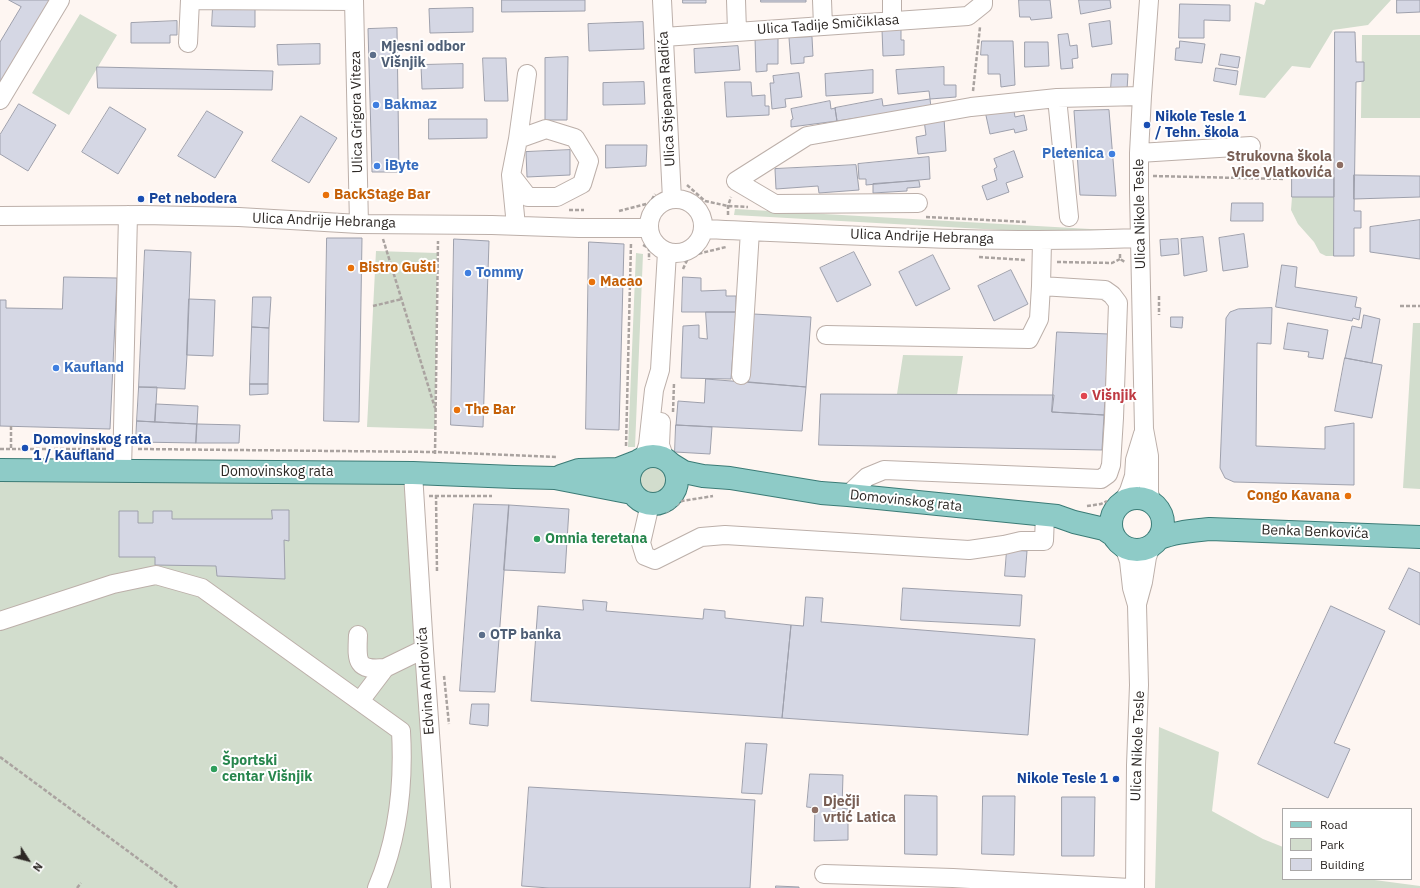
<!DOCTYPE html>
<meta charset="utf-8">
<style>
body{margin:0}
#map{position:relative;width:1420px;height:888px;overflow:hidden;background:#fef6f2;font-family:"IBM Plex Sans",sans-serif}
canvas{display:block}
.legend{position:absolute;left:1282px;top:808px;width:130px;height:72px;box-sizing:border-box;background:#fff;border:1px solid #aba9a8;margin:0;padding:5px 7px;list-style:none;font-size:12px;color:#2d2825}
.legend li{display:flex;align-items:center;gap:8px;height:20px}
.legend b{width:20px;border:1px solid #aba9a8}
.north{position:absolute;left:8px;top:840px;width:40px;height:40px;-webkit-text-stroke:3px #fff;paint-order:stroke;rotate:126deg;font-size:11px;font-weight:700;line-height:16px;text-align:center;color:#2d2825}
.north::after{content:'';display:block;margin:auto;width:14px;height:18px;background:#2d2825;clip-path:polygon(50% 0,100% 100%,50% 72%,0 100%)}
</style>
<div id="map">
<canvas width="1420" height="888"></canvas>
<ul class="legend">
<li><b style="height:5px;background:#8ecbc7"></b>Road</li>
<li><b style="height:11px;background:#d2ddcd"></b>Park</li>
<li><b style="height:11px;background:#d5d7e4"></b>Building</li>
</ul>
<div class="north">N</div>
</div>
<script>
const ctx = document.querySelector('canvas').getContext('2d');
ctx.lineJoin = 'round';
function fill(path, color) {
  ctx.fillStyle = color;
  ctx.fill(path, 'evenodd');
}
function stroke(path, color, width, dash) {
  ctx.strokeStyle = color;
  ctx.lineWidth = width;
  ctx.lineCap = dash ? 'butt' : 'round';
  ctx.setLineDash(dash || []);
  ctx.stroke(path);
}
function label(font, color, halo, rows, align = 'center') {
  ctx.font = font + ' "IBM Plex Sans",sans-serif';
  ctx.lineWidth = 4;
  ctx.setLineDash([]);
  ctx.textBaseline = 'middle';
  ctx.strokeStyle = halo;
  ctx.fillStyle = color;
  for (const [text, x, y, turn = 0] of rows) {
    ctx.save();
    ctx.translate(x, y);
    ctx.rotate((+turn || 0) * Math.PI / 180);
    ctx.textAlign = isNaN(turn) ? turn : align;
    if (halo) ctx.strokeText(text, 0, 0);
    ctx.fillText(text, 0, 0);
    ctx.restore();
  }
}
fill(new Path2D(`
 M1266 0H1391L1368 25 1333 30 1310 68 1292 66 1265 98 1239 95 1255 2 1264 5Z
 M80 14 117 35 69 115 32 93Z
 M1362 35H1420V118H1361Z
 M1292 197H1334V256H1326L1320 253 1314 242 1298 224 1291 210Z
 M735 209 1108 230V236L734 215Z
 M376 251 437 253 435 429 367 427Z
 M636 253 643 254 635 447H628Z
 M1413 323H1420V489L1403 488Z
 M903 355 963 356 957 395 897 394Z
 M640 481a13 13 0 1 1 26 0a13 13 0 1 1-26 0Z
 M0 470 413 473 424 649 432 888H0Z
 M1159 727 1219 752 1212 811 1263 839 1283 847V879H1367L1420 886V888H1155Z`), '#d2ddcd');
const building = new Path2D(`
 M9 0H55L0 93V42L21 7Z
 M502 0H585V11L502 12Z
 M683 0H706V3H683Z
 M761 0H806V2H761Z
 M1019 0H1050L1052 18 1031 20 1030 17H1020Z
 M1079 0H1110L1111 8 1081 14Z
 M1397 0H1420V12L1397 13Z
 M1180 4 1230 5V21L1204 20V38H1179Z
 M213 7H255V27L212 26Z
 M473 8V32L430 33 429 9Z
 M177 21V35H170V43H131V23Z
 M1110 21 1112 44 1092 47 1089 24Z
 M643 22 644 49 589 51 588 24Z
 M397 28 399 172H372L368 29Z
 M901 29V40H904V55L883 56 882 30Z
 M1335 32H1355L1356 62H1364V81L1356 82 1354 211H1361V228H1354V256H1334Z
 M1068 34 1070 46 1077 45 1078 58 1072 59 1073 68 1061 69 1058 35Z
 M778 37V64H767V71L756 72 755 38Z
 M812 37 813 56 804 57V63L791 64 789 38Z
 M982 41H1013L1015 85 1001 87 1000 74H988V55H981Z
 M1180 41 1205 44 1202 63 1175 60 1176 48H1179Z
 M1025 42H1048L1049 66 1025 67Z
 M320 44V64L278 65 277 45Z
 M738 46 740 70 695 73 694 49Z
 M1221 54 1240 57 1238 68 1219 65Z
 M568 57 567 120H545V58Z
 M483 58H506L508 101H485Z
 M463 64V88L422 89 421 65Z
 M97 67 273 71 272 90 98 88Z
 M944 67V85H956V97L930 99 929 91 898 94 896 70Z
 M1216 68 1238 71 1236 85 1214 81Z
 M873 70V93L826 96 825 74Z
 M799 73 802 97 785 99 786 107 772 109 770 83H774L773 76Z
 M1112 74H1128L1127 90 1111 89Z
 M644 82 645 104 603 105V83Z
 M725 82H751L752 96 765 95V106H769V115L727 117Z
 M882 99 883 106 930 99 931 107 837 121 835 108Z
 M830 101 831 109 835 108 837 121 791 127V120L793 119 791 109Z
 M19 104 56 125 28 171 0 154V135Z
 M1013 105 1015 117 1024 115 1027 130 1015 133 1014 129 990 134 985 111Z
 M110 107 146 129 118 174 82 152Z
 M1109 110 1116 196 1080 195 1074 111Z
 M207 111 243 132 215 178 178 156Z
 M301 116 337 138 309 183 272 161Z
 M944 118 946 151 918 154 916 137 926 135 924 120Z
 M429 119H487V138L429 139Z
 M606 145H647L646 166 606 168Z
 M570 150V175L527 177 526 152Z
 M1014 151 1023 177 1006 183 1009 192 987 200 982 186 997 180 994 169 997 167 994 159Z
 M929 157 930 179 866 185V179H859L858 164Z
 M856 165 859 190 819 193 818 186 776 189 775 169Z
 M1354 175 1420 176V197L1354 199Z
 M1292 176 1334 177V197H1292Z
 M919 181 920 187 907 188V191L873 193V184Z
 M1232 203H1263V221H1231Z
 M1420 220V259L1370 252V227Z
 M1244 234 1248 267 1223 271 1219 238Z
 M1203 237 1207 271 1184 276 1181 239Z
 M327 238H362L359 422 324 421Z
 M454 239 489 241 483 427 451 425Z
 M1178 239 1179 254 1161 256 1160 240Z
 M589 242 624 244 619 430 586 429Z
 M145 250 191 252 187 355 185 389 139 387Z
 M854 252 871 285 837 302 820 268Z
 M933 255 950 289 916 306 899 272Z
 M1282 265 1297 267 1295 287 1357 297 1355 307 1361 308 1359 320 1353 318 1352 321 1276 307Z
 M1011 270 1028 304 994 321 978 286Z
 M64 277 117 278 110 429 0 426V300H6V308L62 309Z
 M683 277 701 278V291L726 290V296H736V312H682Z
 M253 297H271L269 328 252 327Z
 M189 299 215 300 213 356 187 355Z
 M1272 308 1271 344 1257 343 1256 446 1325 449V427L1354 423V485L1234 482 1225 478 1220 468 1226 318 1230 312 1238 309Z
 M706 312H736L731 379 681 378 683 326 699 325V338L707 339Z
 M753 314 811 317 806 387 749 382Z
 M1364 315 1380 319 1372 363 1345 358 1352 326 1361 328Z
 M1171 317H1183L1182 328 1171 327Z
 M1288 323 1328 330 1323 359 1308 357 1309 352 1284 349Z
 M252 327 269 328 268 384H250Z
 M1057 332 1109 334 1104 415 1052 412Z
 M1345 358 1382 365 1372 418 1335 411Z
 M706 379 806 387 802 431 676 425 678 401 704 403Z
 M250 384H268V394L250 395Z
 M139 387H157L155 422 137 421Z
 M821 394 1054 395 1052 412 1104 415 1102 450 819 445Z
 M156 404 198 406 197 424 155 422Z
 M137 421 197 424 196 443 136 442Z
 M197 424 240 425 239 443H196Z
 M676 425 712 427 710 454 675 452Z
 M474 504 509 505 495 692 460 691Z
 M509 505 569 509 565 573 504 570Z
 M272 510H289V541L284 540 285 579 217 576 216 566 155 565V557H119V511H138V523H153V511H172V519H272Z
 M1007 550 1027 551 1025 577 1005 576Z
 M1409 568 1420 573V625L1389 609Z
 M903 588 1022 595 1020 626 901 620Z
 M806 597 823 598 821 622 1035 639 1028 735 782 718 791 625 803 626Z
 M583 600 607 602 606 611 703 619 704 609 725 611V618L791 625 782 718 531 701 538 606 583 610Z
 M1331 606 1385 631 1334 743 1350 749 1328 798 1258 764Z
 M472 704H489L488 726 470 724Z
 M746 743 767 744 762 794 742 793Z
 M810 774 843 775 842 808 848 809V840L814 841 815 808 807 807Z
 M529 787 755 800 750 888H549L522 886Z
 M905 795 937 796V855L905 854Z
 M983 796H1015L1014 855 982 854Z
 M1062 797H1095L1094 856H1062Z
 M776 886 799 887V888H776Z`);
fill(building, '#d5d7e4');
stroke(building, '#9ea0ac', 1);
const minor = new Path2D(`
 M190 0 354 1
 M354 0 359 224
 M662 0 672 199
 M736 0 737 31
 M822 0 823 26
 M1149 0 1142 96 1139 153V192L1144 429 1149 456V493L1152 503
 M892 21V0
 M664 37 968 16 983 4V0
 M188 43 190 0
 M1057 98 1069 217
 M0 100 60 0
 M1139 153 1251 146
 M511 175 528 197H557L582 184 589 161 575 138 546 129 518 139
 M649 226a27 27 0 1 1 54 0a27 27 0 1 1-54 0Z
 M918 203 775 204 736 181 807 136 971 107 1057 98 1142 96
 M0 216 143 215 239 217 359 224 492 225 579 228H649
 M516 226 511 175 518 139 527 74
 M703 229C849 235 994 244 1140 238
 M826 335 1029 339 1039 319 1041 286 1042 241
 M741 375 750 231
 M661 422 660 445 665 459
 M644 457 648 445 654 390 660 370 667 252
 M122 471 128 215
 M413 473 424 649 441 888
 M848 495 867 477 884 470 1101 479 1108 474 1111 465 1114 418 1118 303 1112 295 1105 290 1041 286
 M1122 503 1129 491 1134 476 1135 460 1143 434
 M650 504 641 543 645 556 655 560 701 537 725 535 969 550 1004 545 1021 541H1044L1045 515
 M1120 543 1126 552 1129 561 1132 588 1137 605 1139 685 1136 765 1135 888
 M1137 604 1143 582 1147 557 1152 544
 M0 621 113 584 156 575 202 588 401 731C404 784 398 839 377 888
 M358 635C357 660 355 671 385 668
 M360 701 385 668 424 649
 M824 874 953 878 1130 888`);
const major = new Path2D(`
 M629 480a24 24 0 1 1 48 0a24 24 0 1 1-48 0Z
 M671 464 684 472 703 476 730 478 821 493 848 495 1057 516 1074 522 1104 529 1113 535
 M0 470 413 473 514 477 555 478 632 493
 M561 476 579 470 618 469 636 462
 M1111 524a26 26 0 1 1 52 0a26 26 0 1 1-52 0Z
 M1158 539C1174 532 1192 531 1210 529L1420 537`);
stroke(minor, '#bcafa9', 20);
stroke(major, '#3b7b76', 24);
stroke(new Path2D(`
 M973 91 980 27
 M1153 176 1285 179
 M687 185 705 201 728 206 748 207
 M569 210H584
 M619 211 650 203 655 194
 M728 215V206L731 197
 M926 217 1027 222
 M383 239 435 408
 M643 245 649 248V260
 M1120 254V259L1125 262
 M979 257 1026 260
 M1057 262 1112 263 1120 259
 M683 269 689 256 726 247
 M1159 296V315
 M373 306 402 299
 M1400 306H1420
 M673 412 674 383
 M11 426V449
 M626 446 631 243
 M0 449H107
 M138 449 435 452 557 457
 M435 454 438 241
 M436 495 437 572
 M429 496H492
 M1087 506 1101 504 1107 501
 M666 512 682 501 713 496
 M444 676 449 724
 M0 757 178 888
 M77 888 81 883`), '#aaa3a0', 2.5, [4, 2]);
stroke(minor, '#fff', 18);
stroke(major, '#8ecbc7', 22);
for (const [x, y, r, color] of [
 [373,55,4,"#5c6f8a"],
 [376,105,4,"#3f7fe0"],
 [1147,125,4,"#1a4fb4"],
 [1112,154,4,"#3f7fe0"],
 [1340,165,4,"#8d6e63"],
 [377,166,4,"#3f7fe0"],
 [326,195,4,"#e8710a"],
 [141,199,4,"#1a4fb4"],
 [351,268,4,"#e8710a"],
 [468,273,4,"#3f7fe0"],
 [592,282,4,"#e8710a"],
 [56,368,4,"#3f7fe0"],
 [1084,396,4,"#e0444e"],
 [457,410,4,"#e8710a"],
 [25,448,4,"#1a4fb4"],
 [1348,496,4,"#e8710a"],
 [537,539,4,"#2e9e5b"],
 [482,635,4,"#5c6f8a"],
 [214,769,4,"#2e9e5b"],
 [1116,779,4,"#1a4fb4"],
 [815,810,4,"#8d6e63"]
]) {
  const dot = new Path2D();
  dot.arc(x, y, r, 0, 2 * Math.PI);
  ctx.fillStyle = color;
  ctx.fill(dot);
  stroke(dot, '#fff', 1.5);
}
label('14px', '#2d2825', '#fff', [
 ["Ulica Tadije Smičiklasa",828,25,-4],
 ["Ulica Stjepana Radića",667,99,-93],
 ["Ulica Grigora Viteza",357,112,-91],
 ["Ulica Nikole Tesle",1140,214,-91],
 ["Ulica Andrije Hebranga",324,221,2],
 ["Ulica Andrije Hebranga",922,237,2],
 ["Domovinskog rata",277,472],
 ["Domovinskog rata",906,501,6],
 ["Benka Benkovića",1315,532,2],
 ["Edvina Androvića",426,681,-94],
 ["Ulica Nikole Tesle",1138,746,-88]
]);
label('bold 14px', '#4e5e75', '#fff', [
 ["Mjesni odbor",381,47],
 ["Višnjik",381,63],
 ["OTP banka",490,635]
], 'left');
label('bold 14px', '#366cbe', '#fff', [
 ["Bakmaz",384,105],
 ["Pletenica",1104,154,"right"],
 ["iByte",385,166],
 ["Tommy",476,273],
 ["Kaufland",64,368]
], 'left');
label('bold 14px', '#164399', '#fff', [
 ["Nikole Tesle 1",1155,117],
 ["/ Tehn. škola",1155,133],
 ["Pet nebodera",149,199],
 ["Domovinskog rata",33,440],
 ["1 / Kaufland",33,456],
 ["Nikole Tesle 1",1108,779,"right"]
], 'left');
label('bold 14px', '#785e54', '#fff', [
 ["Strukovna škola",1332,157],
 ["Vice Vlatkovića",1332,173],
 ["Dječji",823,802,"left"],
 ["vrtić Latica",823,818,"left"]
], 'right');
label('bold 14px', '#c56008', '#fff', [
 ["BackStage Bar",334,195],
 ["Bistro Gušti",359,268],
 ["Macao",600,282],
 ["The Bar",465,410],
 ["Congo Kavana",1340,496,"right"]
], 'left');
label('bold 14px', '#be3a42', '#fff', [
 ["Višnjik",1092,396]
], 'left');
label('bold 14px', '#27864d', '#fff', [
 ["Omnia teretana",545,539],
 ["Športski",222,761],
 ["centar Višnjik",222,777]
], 'left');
</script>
